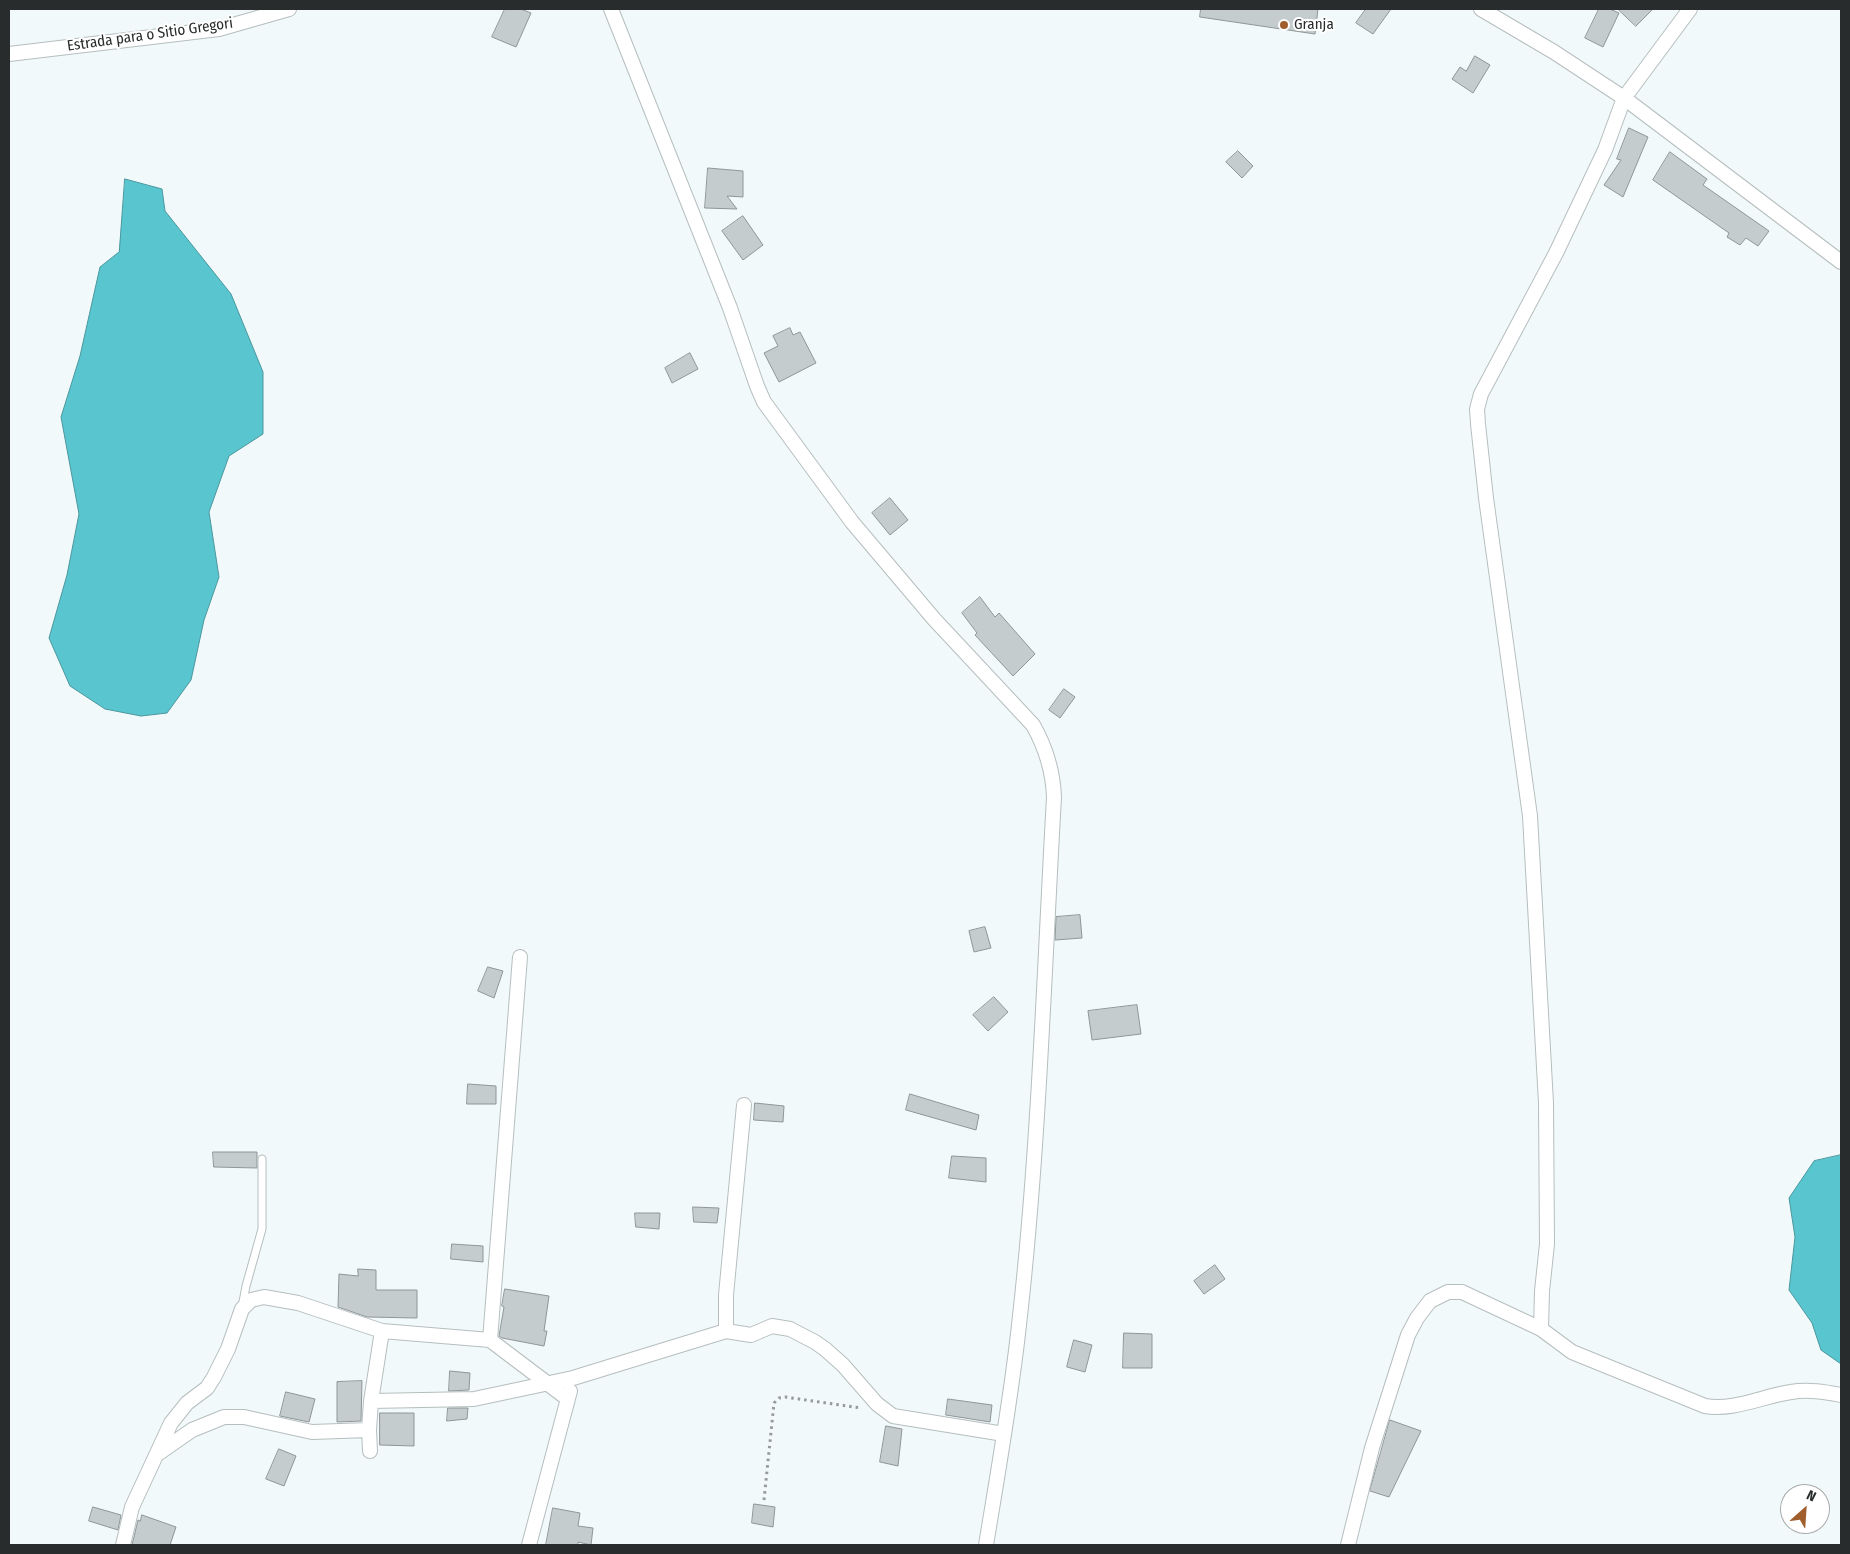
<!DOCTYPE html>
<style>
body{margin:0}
#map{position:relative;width:1850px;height:1554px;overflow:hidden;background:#f1f9fa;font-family:"Fira Sans Condensed",sans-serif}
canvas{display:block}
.frame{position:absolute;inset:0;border:10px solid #292c2c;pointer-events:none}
.north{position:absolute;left:1780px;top:1484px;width:50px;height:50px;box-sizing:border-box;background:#fff;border:1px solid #a9abab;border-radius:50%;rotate:26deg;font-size:14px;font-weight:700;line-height:20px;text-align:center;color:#292c2c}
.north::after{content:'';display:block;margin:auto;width:18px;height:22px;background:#a15e2d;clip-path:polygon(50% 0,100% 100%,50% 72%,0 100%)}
</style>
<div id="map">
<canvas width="1850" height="1554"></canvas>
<div class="frame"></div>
<div class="north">N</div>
</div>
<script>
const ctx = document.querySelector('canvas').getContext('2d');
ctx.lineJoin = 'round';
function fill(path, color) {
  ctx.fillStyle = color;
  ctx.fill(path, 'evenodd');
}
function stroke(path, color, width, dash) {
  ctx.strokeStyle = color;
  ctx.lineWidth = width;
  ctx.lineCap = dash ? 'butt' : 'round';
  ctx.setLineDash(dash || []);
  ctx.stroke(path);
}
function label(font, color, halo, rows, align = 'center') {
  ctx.font = font + ' "Fira Sans Condensed",sans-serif';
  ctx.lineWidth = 4;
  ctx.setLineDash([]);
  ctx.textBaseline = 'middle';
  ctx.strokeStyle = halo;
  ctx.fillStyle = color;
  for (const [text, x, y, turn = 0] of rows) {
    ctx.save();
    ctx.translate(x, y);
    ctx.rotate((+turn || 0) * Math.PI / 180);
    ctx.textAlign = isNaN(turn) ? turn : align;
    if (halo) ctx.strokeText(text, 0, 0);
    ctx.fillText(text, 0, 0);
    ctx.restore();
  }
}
const water = new Path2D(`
 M125 179 162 189 165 211 231 294 263 372V434L229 456 209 512 219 577 204 620 191 680 167 713 141 716 105 709 70 686 49 638 67 575 79 514 61 417 80 356 100 267 119 252Z
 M1841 1155V1364L1821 1350 1812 1323 1789 1290 1795 1237 1789 1198 1814 1161Z`);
fill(water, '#59c5cf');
stroke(water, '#4b979e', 1);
const building = new Path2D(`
 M505 9H521L531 13 516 47 492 37Z
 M1201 9H1318L1315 34 1200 17Z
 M1366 9H1391L1373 34 1356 23Z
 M1599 9H1610L1619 13 1603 47 1585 38Z
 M1618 9H1653L1636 26Z
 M1475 56 1490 65 1473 93 1452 79 1460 67 1466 71Z
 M1629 128 1648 137 1623 197 1604 185 1621 160 1617 159Z
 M1238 151 1253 166 1242 178 1226 162Z
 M1670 152 1707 179 1703 185 1769 231 1758 246 1746 238 1740 245 1727 237 1729 233 1653 180Z
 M708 168 743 171V197L727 196 737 209 705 208Z
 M743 216 763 245 743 260 722 231Z
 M790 328 793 335 800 332 816 363 779 382 764 353 778 346 773 336Z
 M690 353 698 369 672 383 665 368Z
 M890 498 908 520 890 535 872 513Z
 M980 597 995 617 999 613 1035 654 1013 676 975 635 977 633 962 613Z
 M1064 689 1075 697 1060 718 1049 710Z
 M1080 915 1082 938 1055 940 1056 917Z
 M985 927 991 948 974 952 969 931Z
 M488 967 503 971 494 998 478 991Z
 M994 997 1008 1012 988 1031 973 1015Z
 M1137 1005 1141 1034 1092 1040 1088 1011Z
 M468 1084 496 1086V1104H467Z
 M910 1094 979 1115 976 1130 906 1110Z
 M755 1103 784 1106 783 1122 754 1120Z
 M213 1152H257V1168L214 1167Z
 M952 1156 986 1158V1182L949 1178Z
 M693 1207 719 1208 717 1223 694 1222Z
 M635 1213H660L659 1229 636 1227Z
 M452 1244 483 1246V1262L451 1259Z
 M1215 1265 1225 1279 1204 1294 1194 1281Z
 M358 1269 376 1270V1290H417V1318L367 1317 338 1307 339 1274 358 1276Z
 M505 1289 549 1296 544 1331H547L544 1346 502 1338 499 1336 504 1307 502 1306Z
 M1124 1333 1152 1334V1368H1123Z
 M1074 1340 1092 1345 1085 1372 1067 1367Z
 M450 1371 470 1373 469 1390 449 1391Z
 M362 1381 361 1421 337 1422V1382Z
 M286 1392 315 1399 309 1422 280 1416Z
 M948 1399 992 1405 990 1422 946 1415Z
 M448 1408H468L467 1419 447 1421Z
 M380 1413H414V1446L380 1445Z
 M1390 1420 1421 1431 1389 1497 1370 1491Z
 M886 1426 902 1429 898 1466 880 1462Z
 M279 1449 296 1456 284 1486 266 1479Z
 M754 1504 775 1507 773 1527 752 1523Z
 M93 1507 121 1515 118 1530 89 1521Z
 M553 1508 580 1513 578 1526 593 1528 591 1545 578 1542V1545H546Z
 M142 1515 176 1527 170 1545H132L138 1520 140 1521Z`);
fill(building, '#c4cccd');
stroke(building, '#8f9697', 1);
const lane = new Path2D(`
 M242 1307 246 1286 262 1229V1159`);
const street = new Path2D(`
 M611 9 730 308 757 386 764 402 852 522 934 619 1033 725C1046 748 1053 770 1054 797 1044 973 1039 1149 1019 1325 1011 1399 998 1472 986 1545
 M1481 9 1554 52 1624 98 1841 262
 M9 54 219 29 289 9
 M520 957 490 1340 568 1399
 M1541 1329 1542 1291 1547 1244 1546 1103 1530 816 1486 498 1478 424 1477 409 1481 394 1556 253 1605 150 1624 98 1690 9
 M726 1331 751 1335 772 1326 790 1329 815 1342 825 1349 843 1365 877 1404 893 1416 1004 1434
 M371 1401 474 1399 573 1378 726 1331V1295L744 1105
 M369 1430 370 1451
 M159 1453 192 1430 224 1417H244L312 1432 369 1430 371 1401 382 1331
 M123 1545 132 1507 171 1423 187 1403 207 1388 214 1377 228 1349 242 1309 251 1300 264 1297 298 1303 382 1331 490 1340
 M529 1545 570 1391
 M1348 1545 1372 1448 1408 1335 1417 1318 1430 1301 1448 1292H1462L1541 1329 1572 1352 1705 1406C1734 1411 1763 1396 1791 1392 1808 1389 1825 1392 1841 1395`);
stroke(lane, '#b6bebe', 9);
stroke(street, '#b6bebe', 16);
stroke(new Path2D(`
 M764 1500 774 1403 779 1398 785 1397 861 1408`), '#949a9b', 3, [2.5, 4]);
stroke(lane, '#fff', 7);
stroke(street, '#fff', 14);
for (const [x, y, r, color] of [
 [1284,25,5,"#a15e2d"]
]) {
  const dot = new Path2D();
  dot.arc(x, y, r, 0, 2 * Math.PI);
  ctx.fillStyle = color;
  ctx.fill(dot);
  stroke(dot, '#fff', 2);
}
label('15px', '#292c2c', '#fff', [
 ["Granja",1294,25]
], 'left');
label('15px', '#292c2c', '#fff', [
 ["Estrada para o Sitio Gregori",150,35,-8]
]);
</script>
